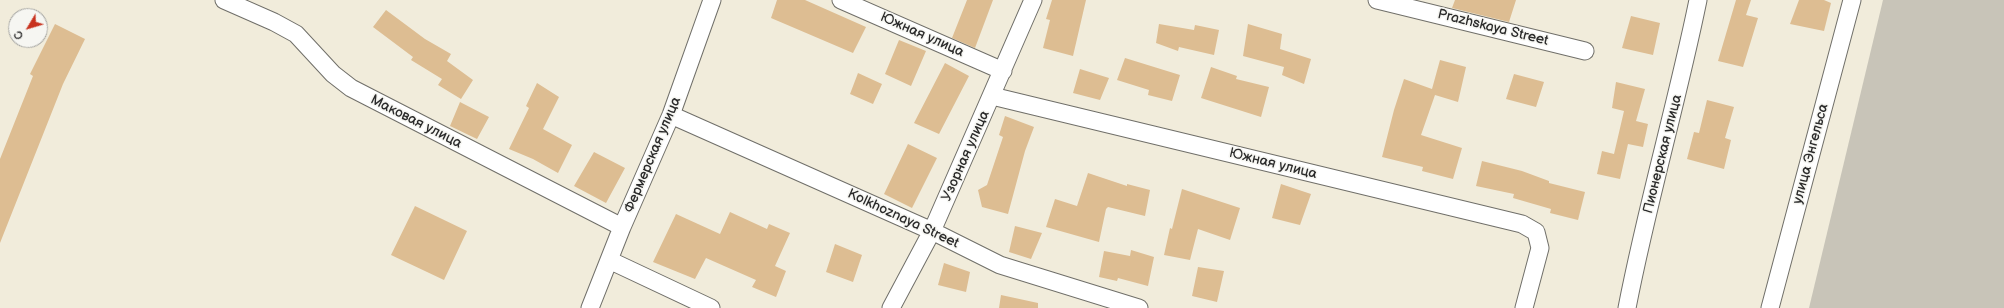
<!DOCTYPE html>
<meta charset="utf-8">
<style>
body{margin:0}
#map{position:relative;width:2004px;height:308px;overflow:hidden;background:#f1ecdb;font-family:"Balsamiq Sans",sans-serif}
canvas{display:block}
.north{position:absolute;left:8px;top:8px;width:40px;height:40px;box-sizing:border-box;background:#f6f6f2;border:1px solid #a5a5a2;border-radius:50%;rotate:232deg;font-size:11px;font-weight:700;line-height:16px;text-align:center;color:#2b2b2b}
.north::after{content:'';display:block;margin:auto;width:14px;height:18px;background:#c8321e;clip-path:polygon(50% 0,100% 100%,50% 72%,0 100%)}
</style>
<div id="map">
<canvas width="2004" height="308"></canvas>
<div class="north">С</div>
</div>
<script>
const ctx = document.querySelector('canvas').getContext('2d');
ctx.lineJoin = 'round';
function fill(path, color) {
  ctx.fillStyle = color;
  ctx.fill(path, 'evenodd');
}
function stroke(path, color, width, dash) {
  ctx.strokeStyle = color;
  ctx.lineWidth = width;
  ctx.lineCap = dash ? 'butt' : 'round';
  ctx.setLineDash(dash || []);
  ctx.stroke(path);
}
function label(font, color, halo, rows, align = 'center') {
  ctx.font = font + ' "Balsamiq Sans",sans-serif';
  ctx.lineWidth = 3;
  ctx.setLineDash([]);
  ctx.textBaseline = 'middle';
  ctx.strokeStyle = halo;
  ctx.fillStyle = color;
  for (const [text, x, y, turn = 0] of rows) {
    ctx.save();
    ctx.translate(x, y);
    ctx.rotate((+turn || 0) * Math.PI / 180);
    ctx.textAlign = isNaN(turn) ? turn : align;
    if (halo) ctx.strokeText(text, 0, 0);
    ctx.fillText(text, 0, 0);
    ctx.restore();
  }
}
fill(new Path2D(`
 M1883 0H2004V308H1809Z`), '#c8c4b8');
fill(new Path2D(`
 M777 0H805L866 27 853 53 771 18Z
 M967 0H993L975 48 952 38Z
 M1052 0H1086L1073 56 1043 48 1050 20 1046 19Z
 M1455 0H1516L1509 22 1452 8Z
 M1736 0H1751L1746 15 1758 18 1743 67 1718 61Z
 M1799 0H1824L1831 3 1824 31 1790 24Z
 M386 10 425 39 451 54 447 61 473 80 461 99 438 85 442 79 411 60 413 57 373 27Z
 M1631 16 1660 23 1653 55 1622 48Z
 M55 24 85 39 63 84 0 243V159L33 76 30 74Z
 M1159 24 1194 30 1195 25 1219 30 1214 55 1179 47 1178 51 1156 43Z
 M1248 24 1282 34 1280 49 1311 59 1304 84 1282 75 1284 67 1243 56Z
 M899 40 926 51 911 86 885 74Z
 M1125 58 1180 75 1172 101 1148 95 1149 90 1117 80Z
 M1440 60 1466 67 1458 102 1435 95 1421 135 1462 148 1453 179 1422 171 1423 167 1382 157 1394 110 1404 79 1432 89Z
 M945 63 969 76 939 134 914 123Z
 M1211 67 1237 76 1236 79 1269 87 1261 117 1201 98Z
 M1080 69 1109 78 1100 100 1073 93Z
 M858 73 882 84 873 104 850 94Z
 M1514 74 1544 82 1536 107 1506 99Z
 M1616 82 1645 89 1636 121 1648 124 1643 147 1628 144 1620 179 1597 174 1602 151 1614 154 1624 111 1612 108Z
 M537 83 559 97 543 129 572 145 558 173 533 159 509 149 529 108 526 106Z
 M1707 100 1734 107 1725 138 1731 140 1724 169 1687 159 1694 132 1699 133Z
 M460 102 489 117 477 139 450 126Z
 M1005 116 1034 127 1025 151 1008 214 982 207 978 190 987 185 1003 137 999 135Z
 M908 144 937 158 912 208 884 194Z
 M594 152 625 168 606 203 574 186Z
 M1482 161 1522 171 1549 181V183L1585 192 1578 220 1550 213 1551 209 1513 198 1514 194 1476 186Z
 M1088 173 1127 186V184L1150 190 1145 216 1108 207 1106 209 1099 242 1046 227 1055 199 1077 206Z
 M1281 184 1311 194 1300 225 1272 218Z
 M1182 189 1240 208 1230 240 1198 229 1190 260 1164 255 1170 228 1172 229Z
 M415 206 467 231 444 280 391 255Z
 M730 212 767 229 769 224 790 233 775 266 786 271 776 297 752 287 756 280 706 258 695 279 653 262 676 214 720 234Z
 M1015 226 1042 233 1031 259 1009 252Z
 M835 244 862 255 853 282 826 272Z
 M1131 250 1154 257 1148 286 1118 278 1117 281 1099 277 1104 251 1130 256Z
 M944 263 970 272 966 292 938 285Z
 M1198 267 1224 271 1217 302 1192 296Z
 M1001 295 1038 303V308H999Z`), '#ddbd92');
const minor = new Path2D(`
 M224 0 274 22 296 34 333 74 351 88 622 227
 M841 0 1003 71
 M1377 0 1585 51
 M992 96 1522 224 1536 232 1540 248 1524 308
 M671 115 932 231 1000 265 1139 308
 M609 260 711 308
 M590 308 622 227 671 115 712 0
 M891 308 932 231 1033 0
 M1627 308C1647 204 1677 103 1698 0
 M1770 308 1852 0`);
stroke(minor, '#706f69', 19);
stroke(minor, '#fff', 17);
label('14px', '#2b2b2b', '#f6f6f2', [
 ["Prazhskaya Street",1493,28,14],
 ["Южная улица",922,35,24],
 ["Маковая улица",416,122,27],
 ["Пионерская улица",1663,154,-76],
 ["улица Энгельса",1811,154,-75],
 ["Фермерская улица",653,155,-67],
 ["Узорная улица",966,156,-66],
 ["Южная улица",1273,164,14],
 ["Kolkhoznaya Street",903,219,25]
]);
</script>
